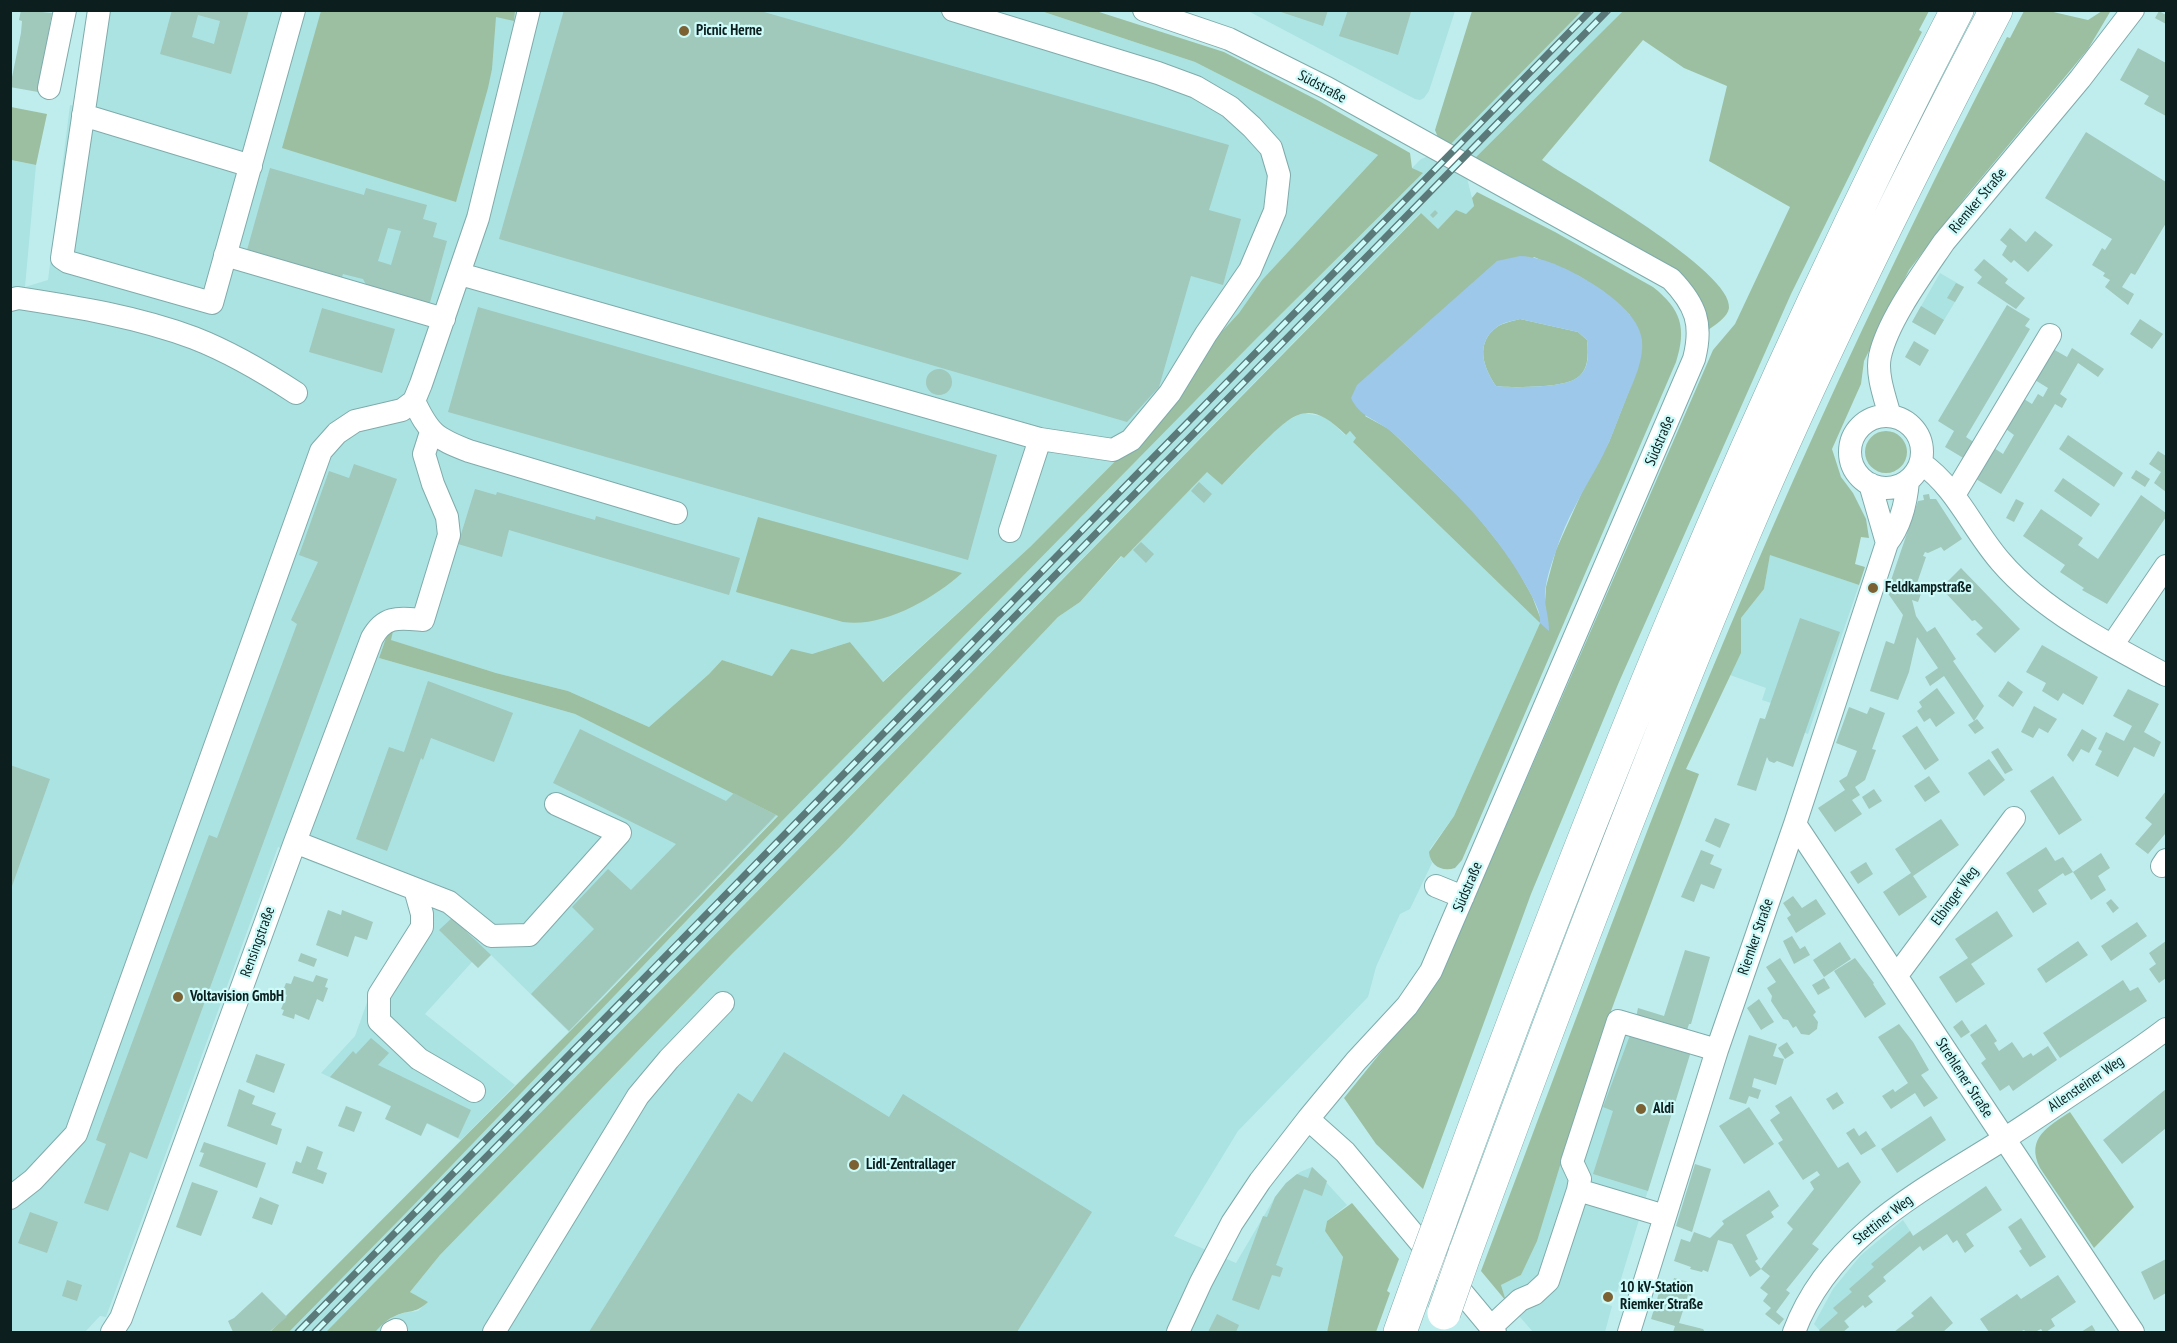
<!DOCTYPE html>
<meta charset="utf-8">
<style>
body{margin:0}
#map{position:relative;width:2177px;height:1343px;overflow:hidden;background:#bfeded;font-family:"PT Sans Narrow",sans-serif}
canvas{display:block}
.frame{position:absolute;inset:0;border:12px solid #0d1e1e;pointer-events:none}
</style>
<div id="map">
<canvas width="2177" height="1343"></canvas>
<div class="frame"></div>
</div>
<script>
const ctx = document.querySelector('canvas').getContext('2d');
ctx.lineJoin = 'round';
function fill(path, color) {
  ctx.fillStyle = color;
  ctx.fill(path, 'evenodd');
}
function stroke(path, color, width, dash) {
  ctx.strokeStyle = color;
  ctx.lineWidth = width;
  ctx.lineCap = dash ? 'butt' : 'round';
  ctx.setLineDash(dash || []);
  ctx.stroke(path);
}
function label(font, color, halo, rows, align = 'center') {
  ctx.font = font + ' "PT Sans Narrow",sans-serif';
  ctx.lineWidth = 4.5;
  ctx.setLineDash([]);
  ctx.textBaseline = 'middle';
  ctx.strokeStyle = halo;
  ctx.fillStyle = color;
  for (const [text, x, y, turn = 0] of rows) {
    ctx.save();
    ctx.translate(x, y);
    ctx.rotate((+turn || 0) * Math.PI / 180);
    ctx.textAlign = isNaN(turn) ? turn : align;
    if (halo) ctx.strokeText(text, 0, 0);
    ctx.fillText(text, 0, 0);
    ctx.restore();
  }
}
fill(new Path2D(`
 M107 10 1041 11 1195 62 1378 155 1262 280 1239 313 1226 327 1159 417 1031 546 882 682 850 642 812 654 772 676 722 660 709 674 649 727 568 691 496 673 390 640 388 632 379 658 575 714 778 815 569 1032 491 955 472 962 425 1014 515 1085 461 1140 321 1073 355 1036 375 980 424 903 314 863 278 847 106 1317 100 1316 85 1332H11L10 160 36 165 25 287 48 280 70 105 95 110Z
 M1248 11H1455L1429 91 1424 98 1420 100 1415 99Z
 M1582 11H1623L1473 160 1449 146Z
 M1429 156 1467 178 1474 206 1466 214 1456 211 1438 229 1420 213 326 1332H289L408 1211 784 819 1257 338 1422 174 1412 168 1421 159Z
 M1940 273 1964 287 1935 335 1912 322Z
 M1304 413 1326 417 1345 435 1350 431 1357 439 1353 442 1540 623 1454 816 1430 849V858L1432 863 1410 909 1400 914 1376 967 1368 997 1238 1131 1174 1236 1236 1263 1275 1197 1286 1183 1300 1172 1312 1167 1347 1205 1327 1221 1325 1231 1343 1257 1327 1332H373L393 1317 403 1313 418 1311 427 1302 410 1292 440 1255 732 954 840 847 1058 617 1080 602 1122 556 1124 558 1207 471 1222 485 1283 423 1298 415Z
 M1770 554 1859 585 1808 734 1765 719 1771 703 1762 700 1766 688 1730 675 1741 653V618L1764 589Z
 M1611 1011 1695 1036 1617 1292 1605 1290 1602 1303 1612 1306 1605 1332H1533L1506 1301 1501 1285 1521 1275Z
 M1903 1220 1920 1246 1883 1277 1886 1281 1861 1302 1863 1305 1845 1321 1849 1327 1843 1332H1821L1814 1324 1833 1289 1861 1255Z`), '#abe3e2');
fill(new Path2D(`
 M321 11H515L514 21 496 17 492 69 488 88 456 202 282 148Z
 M1041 11H1096L1224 52 1319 101 1410 153 1412 168 1423 173 1257 338 784 819 408 1211 289 1332H270L604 997 778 816 575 714 379 658 388 632 394 627 391 640 496 673 568 691 649 727 709 674 722 660 772 676 791 649 812 654 850 642 883 682 1031 546 1159 417 1214 340 1239 313 1262 280 1378 155 1195 62Z
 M1472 11H1582L1449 146 1439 140 1435 130Z
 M1623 11H1929L1919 30 1922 32 1870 134 1791 294 1619 682 1531 894 1423 1189 1376 1144 1344 1098 1419 1005 1452 950 1713 350 1735 324 1790 207 1709 161 1727 86 1684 68 1643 40 1542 160C1572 180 1734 272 1729 308 1728 317 1715 325 1708 330L1706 314 1473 160Z
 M2024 11H2049L2088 20 2102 11 2110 12 2088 49 1967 195 1909 270 1864 361 1861 384 1832 449 1841 477 1853 493 1866 519 1869 538 1861 537 1855 564 1865 567 1859 585 1770 555 1764 589 1741 618V653L1686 769 1699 774 1611 1011 1570 1133 1537 1241 1521 1275 1501 1285 1506 1301 1481 1271C1537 1124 1591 976 1648 829 1753 559 1873 295 2007 37L2010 38Z
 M11 107 47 114 36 165 11 160Z
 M1477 192 1555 232 1653 287C1681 309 1687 328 1676 362L1462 860 1455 868C1442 872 1430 866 1429 852L1454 816 1540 623 1353 442 1356 438 1350 431 1346 435C1311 400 1296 410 1265 441 1250 456 1236 470 1222 485L1207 472 1124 558 1121 556 1080 602 1058 617 840 847 732 954 440 1255 410 1292 428 1302C414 1315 408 1309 393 1317 386 1320 380 1327 375 1332H326L1421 213 1438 229 1456 210 1466 214 1474 206 1472 198ZM1534 257 1579 276 1604 292 1630 315 1632 383 1609 442 1587 481 1556 550 1546 587 1545 603 1540 623V617L1532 596 1512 560 1470 507 1389 429 1365 416Z
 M1520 319 1578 332 1587 340C1591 377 1578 383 1544 386 1527 387 1512 388 1496 386 1483 367 1475 343 1497 327 1503 323 1513 321 1520 319Z
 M1865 452a21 21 0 1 1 42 0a21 21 0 1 1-42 0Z
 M758 517 962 573C933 599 883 628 843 622L736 592Z
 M2070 1112 2134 1207 2094 1248 2040 1168C2025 1138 2049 1126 2070 1112Z
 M1352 1203 1399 1259 1387 1291 1390 1293 1376 1332H1327L1343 1257 1325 1231 1327 1221Z`), '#9cbfa1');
fill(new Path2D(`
 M1520 256C1546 257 1574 272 1596 286 1614 298 1639 317 1642 340 1644 360 1634 380 1627 397 1618 418 1611 441 1600 461 1584 490 1566 519 1556 551 1551 565 1544 584 1545 600 1546 611 1549 618 1549 631L1540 623C1541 611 1533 599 1528 589 1498 535 1463 500 1419 458 1409 449 1400 438 1389 430 1375 419 1359 416 1351 398L1357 385 1497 261ZM1520 319 1578 332 1587 340C1592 377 1577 383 1544 386 1527 387 1512 388 1496 386 1483 367 1475 343 1497 327 1503 322 1513 321 1520 319Z`), '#9dc8e9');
fill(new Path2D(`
 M21 10 52 13 38 92 10 87 21 33 22 21 19 20Z
 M172 10H249L231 74 160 54ZM198 15 220 21 214 44 192 37Z
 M564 10H757L1229 145 1209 210 1241 219 1223 285 1191 276 1159 387 1127 422 499 239Z
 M1275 10H1328L1323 26Z
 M1348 10H1406L1411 12 1398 55 1339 36Z
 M2159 11 2166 15V24L2155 18Z
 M2138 48 2166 63V116L2144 104 2149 96 2120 80Z
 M2086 132 2166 182V223L2135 275 2131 273 2122 287 2134 294 2128 305 2105 287 2110 280 2103 276 2105 273 2092 265 2102 248 2105 250 2112 239 2045 198Z
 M270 168 364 195 366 188 427 205 423 219 437 223 433 237 447 241 429 306 368 288 363 279 343 274 342 277 247 250ZM388 228 401 231 391 265 378 261Z
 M1435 210 1438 213 1433 218 1430 215Z
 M2010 228 2026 242 2035 231 2053 245 2028 272 2014 260 2011 263 2002 255 2007 246 2000 240Z
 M1984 259 2008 279 2005 283 2025 298 2016 309 1977 283 1982 277 1974 270Z
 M1956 283 1964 287 1955 302 1947 298Z
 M2007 305 2030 319 2025 326 2030 329 1966 437 1975 443 1965 459 1945 447 1954 431 1938 421Z
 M1921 306 1944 320 1935 335 1912 322Z
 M478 307 997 455 968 560 448 412Z
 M322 308 395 329 382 373 309 352Z
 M2140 319 2163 334 2152 349 2130 334Z
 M1914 341 1929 350 1920 366 1905 357Z
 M2072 348 2104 369 2098 377 2078 363 2060 394 2067 399 2062 408 2055 404 2001 494 1976 479 1994 448 2003 454 2014 435 2006 429 2024 399 2032 404 2038 394 2043 397 2048 388 2035 380 2053 349 2067 357Z
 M926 382a13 13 0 1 1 26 0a13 13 0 1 1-26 0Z
 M2068 435 2123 473 2114 487 2059 449Z
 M2158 451 2166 456V492L2154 483 2161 472 2149 464Z
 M354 464 397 479 147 1159 130 1152 108 1211 84 1203 106 1144 96 1140 209 835 217 838 297 624 291 620 318 562 299 555 329 471 349 478Z
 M2136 470 2150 479 2145 487 2131 478Z
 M2063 478 2100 504 2091 517 2054 491Z
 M1199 482 1212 494 1204 503 1191 491Z
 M475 489 496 495 497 492 595 520 596 516 740 558 729 595 509 530 502 557 458 544Z
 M1929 494 1930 499H1936L1962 539 1944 551 1941 547 1928 553 1925 552 1923 556 1926 557 1916 586 1923 588 1918 602 1912 600 1916 616 1927 632 1935 627 1956 659 1953 661 1984 706 1974 721 1977 719 1984 728 1975 734 1968 725 1974 721 1944 676 1930 686 1925 677 1938 668 1917 637 1909 672 1898 700 1870 691 1886 641 1894 644 1903 615 1887 592 1918 501 1924 500 1923 495Z
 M2141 495 2166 513V517L2107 604 2082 590 2084 588 2060 572 2065 565 2023 536 2041 509 2083 538 2078 545 2098 559Z
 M2016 499 2024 503 2014 522 2006 518Z
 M1141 542 1154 554 1146 563 1133 550Z
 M1961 568 2020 629 1995 653 1976 634 1983 628 1975 620 1972 621 1941 588Z
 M1800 618 1840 632 1793 767 1777 761 1774 763 1769 761 1767 757 1756 791 1737 785 1760 718 1765 719Z
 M2042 645 2098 677 2083 705 2063 693 2058 701 2042 691 2046 683 2026 672Z
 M428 681 513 713 494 762 431 738 423 760 421 758 387 851 356 839 389 747 404 752Z
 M2008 681 2023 692 2013 707 1998 696Z
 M1937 688 1955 713 1936 727 1930 718 1924 722 1917 711 1922 707 1919 702Z
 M2128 689 2159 704 2144 732 2161 742 2154 757 2134 747 2118 777 2095 765 2102 751 2098 749 2106 732 2124 741 2132 726 2113 716Z
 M2034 706 2057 719 2048 733 2039 728 2033 738 2021 732Z
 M1849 707 1867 714 1870 707 1885 713 1872 749 1876 750 1865 780 1855 787 1860 795 1852 800 1862 814 1835 832 1818 808 1845 790 1839 781 1847 776 1857 751 1836 743Z
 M1917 726 1939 760 1925 770 1902 736Z
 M580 729 726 801 734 793 776 815 569 1031 531 994 594 929 572 907 608 869 631 890 676 844 553 783Z
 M2082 729 2097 738 2089 753 2081 749 2073 762 2067 755Z
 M1998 748 2013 770 2005 774 1991 752Z
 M1989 759 2005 780 1984 796 1968 773Z
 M10 765 50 779 11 889 10 888Z
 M1929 776 1940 792 1925 802 1914 786Z
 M2053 776 2082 820 2059 835 2030 791Z
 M1874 789 1882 801 1869 809 1862 797Z
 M2166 791V836L2165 834 2148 854 2135 844 2152 824 2145 818Z
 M1715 818 1730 824 1720 848 1705 841Z
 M1941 819 1959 845 1913 876 1927 897 1899 916 1883 892 1911 873 1895 849Z
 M2046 847 2055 861 2063 857 2073 872 2065 876 2063 873 2038 890 2047 904 2033 913 2006 873Z
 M1701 850 1714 855 1710 864 1722 869 1714 889 1701 884 1694 902 1681 897Z
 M2101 853 2110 868 2098 876 2106 890 2091 900 2073 872Z
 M1866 862 1873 874 1858 884 1850 872Z
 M1793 896 1802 908 1816 899 1826 914 1796 933 1787 918 1791 915 1783 903Z
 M2111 899 2119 908 2113 913 2106 903Z
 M328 910 341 915 342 910 373 922 367 940 355 936 348 957 316 945Z
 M1997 911 2013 936 1971 964 1985 984 1956 1003 1939 977 1968 958 1955 939Z
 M452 918 491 955 478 968 439 930Z
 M2137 922 2147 936 2111 961 2101 946Z
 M1792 936 1800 949 1805 946 1810 955 1794 964 1783 941Z
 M2078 941 2088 955 2046 983 2037 969Z
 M2166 941V978L2159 983 2149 969 2156 964 2149 953Z
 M1840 942 1851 959 1824 977 1813 960Z
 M1685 950 1710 957 1691 1024H1689L1686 1033 1636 1018 1638 1008 1664 1016Z
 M301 953 317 959 314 967 298 961Z
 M1780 958 1816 1012 1813 1015 1818 1022 1817 1029 1809 1035 1801 1034 1796 1026 1793 1028 1788 1020 1783 1019 1771 1001 1772 996 1767 988 1776 982 1766 967Z
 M1855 958 1874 983 1873 984 1886 1004 1865 1018 1834 971Z
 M316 975 328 979 325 987 328 988 323 1002 317 999 309 1020 295 1014 294 1019 282 1015 284 1010 281 1009 287 995 282 993 286 983 291 984 294 976 313 982Z
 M1824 978 1830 988 1818 995 1812 985Z
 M2123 980 2130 991 2138 987 2147 1001 2060 1058 2043 1033Z
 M1759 999 1774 1022 1761 1030 1747 1008Z
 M1962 1020 1970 1032 1961 1038 1953 1027Z
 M1899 1024 1913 1042 1929 1070 1921 1075 1938 1098 1924 1107 1915 1093 1891 1109 1882 1096 1893 1089 1895 1092 1908 1083 1878 1037Z
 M1986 1024 1997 1041 1994 1043 1999 1051 2012 1042 2023 1058 2031 1053 2033 1056 2048 1046 2057 1060 2013 1091 2009 1085 2000 1091 1981 1063 1986 1059 1970 1035Z
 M1632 1030 1692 1048 1648 1191 1593 1174 1613 1111 1603 1107Z
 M1749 1035 1777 1044 1773 1056 1784 1059 1776 1085 1754 1078 1752 1087 1761 1090 1758 1099 1749 1096 1746 1104 1729 1099Z
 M371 1038 389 1053 378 1065 471 1110 458 1138 427 1123 421 1136 385 1119 391 1106 330 1077 353 1051 356 1054Z
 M1787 1042 1794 1053 1785 1059 1778 1048Z
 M784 1052 889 1117 903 1094 1092 1212 1017 1332H589L738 1093 752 1102Z
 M256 1054 285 1064 274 1093 246 1082Z
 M239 1089 255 1096 252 1104 276 1113 271 1125 282 1129 277 1145 227 1126Z
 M2166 1089V1128L2122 1164 2103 1140Z
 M1837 1092 1844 1103 1833 1110 1826 1099Z
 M1791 1096 1838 1168 1848 1162 1861 1182 1812 1244 1819 1249 1786 1290 1790 1293 1776 1312 1784 1319 1779 1325 1765 1314 1771 1308 1763 1301 1768 1294 1760 1288 1770 1276 1761 1269 1750 1277 1732 1244 1718 1240 1708 1272 1703 1270 1702 1272 1690 1269 1691 1267 1674 1261 1681 1239 1690 1242 1694 1232 1710 1238 1724 1224 1722 1221 1769 1190 1779 1206 1771 1212 1774 1217 1746 1235 1758 1259 1755 1261 1761 1269 1793 1229 1787 1223 1814 1189 1810 1182 1820 1175 1817 1171 1803 1180 1778 1143 1783 1140 1770 1120 1780 1113 1775 1106Z
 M346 1106 362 1112 354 1132 338 1126Z
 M1749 1107 1774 1144 1744 1164 1719 1126Z
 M1931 1116 1946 1140 1897 1173 1881 1149Z
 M1854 1128 1859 1136 1866 1131 1876 1146 1861 1155 1846 1133Z
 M204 1142 266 1163 257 1188 199 1166 204 1153 200 1152Z
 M307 1146 323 1152 317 1169 327 1173 323 1184 292 1173 296 1161 301 1163Z
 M1695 1164 1711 1169 1692 1232 1676 1226Z
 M1312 1167 1327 1181 1322 1196 1304 1189 1276 1265 1283 1268 1280 1277 1272 1275 1259 1310 1232 1300 1263 1216 1267 1217 1275 1197 1286 1183 1297 1174 1308 1178Z
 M192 1182 218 1191 201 1236 176 1227Z
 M1986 1186 2002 1210 1966 1234 1974 1246 1965 1253 1957 1240 1953 1243 1947 1234 1923 1251 1920 1246 1883 1277 1886 1281 1868 1296 1873 1302 1865 1308 1863 1305 1844 1321 1849 1327 1843 1332H1821L1819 1330 1838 1313 1833 1308 1852 1292 1849 1289 1874 1267 1871 1264 1910 1231 1913 1236Z
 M260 1197 279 1205 272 1225 252 1218Z
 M30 1212 58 1222 47 1253 18 1243Z
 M2021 1218 2046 1257 2030 1267 2019 1251 2022 1249 2008 1227Z
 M2166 1259V1293L2154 1300 2141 1272Z
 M2058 1275 2076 1302 2051 1319 2055 1326 2046 1332H2043L2041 1329 2035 1332H2026L2024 1330 2020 1332H1989L1980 1319 2017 1294 2021 1299Z
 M1674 1278 1692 1283 1694 1287 1691 1296 1688 1295 1679 1323 1703 1329 1705 1332H1673L1675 1326 1651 1319 1661 1286 1671 1289Z
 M67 1280 82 1285 77 1301 62 1296Z
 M262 1292 287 1317 269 1332H233L228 1321 234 1318Z
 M1931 1296 1953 1323 1943 1332H1894L1914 1316 1911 1313Z
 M1217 1314 1239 1325 1236 1332H1208Z
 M2092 1325 2096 1332H2081Z`), '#a0c8bb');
const minor = new Path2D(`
 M99 10 62 258 68 262 212 303 294 10
 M1144 10 1229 39 1327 88 1671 279C1696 305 1703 324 1694 359L1431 971 1407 1006 1356 1061 1308 1119 1260 1181 1232 1223 1201 1282 1178 1332
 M49 88 65 10
 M83 115 251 166
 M225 255 444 319
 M460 274 1040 439 1113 450 1131 440 1170 393 1206 334 1250 270 1275 211 1279 175 1271 148 1252 127 1230 107 1196 87 1158 73 953 10
 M10 300 18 298C77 307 138 317 194 338 230 352 264 372 296 393
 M414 401C429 433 435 438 469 451L676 513
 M1890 416C1885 398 1876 374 1880 356 1888 320 1923 273 1944 242L2080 79 2133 10
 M1850 452a36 36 0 1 1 72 0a36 36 0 1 1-72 0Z
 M1921 463C1957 488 1972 529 2001 562 2042 610 2111 646 2166 675
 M1870 484 1887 543
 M1954 495 2050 335
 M1010 531 1040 439
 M2113 644 2166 566
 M1795 824 2133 1332
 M295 842 449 902 491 936 529 935 620 833 556 804
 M2162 866 2166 860
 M1436 886 1463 897
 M415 889 422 914V927L379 995V1021L419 1059 474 1091
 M1897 975 2014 818
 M1308 1119 1345 1152 1495 1332
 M1578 1190 1580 1179 1572 1162 1618 1021 1717 1050
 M10 1198 33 1180 76 1134 321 451 337 433 355 421 402 410 414 401 421 384 478 218 529 10
 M1491 1327 1520 1300 1534 1294 1548 1281 1578 1190 1665 1216
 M112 1332 121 1318 295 842 372 638C385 615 399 618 423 620L449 535 447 517 433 484 424 454 431 432
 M392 1332 396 1330
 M494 1332 638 1096 669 1059 723 1003
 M1629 1332 1717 1050 1795 824 1887 543C1901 525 1906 504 1908 481
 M1794 1332C1830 1236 1923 1190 2004 1139 2031 1122 2058 1103 2084 1086 2112 1067 2140 1049 2166 1029`);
const highway = new Path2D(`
 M1440 1222C1589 809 1754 401 1957 10
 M1465 1253C1554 1010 1645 768 1745 531 1820 354 1907 180 1996 10
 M1400 1332 1418 1282`);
stroke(minor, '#7fabab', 24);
stroke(highway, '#7fabab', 34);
stroke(minor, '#fff', 22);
stroke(highway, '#fff', 33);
const rail = new Path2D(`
 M298 1332 1591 10
 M315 1332 1608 10`);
stroke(rail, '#5b7979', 7);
stroke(rail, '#ccfbfa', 4.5, [14]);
const highwayBridge = new Path2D(`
 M1418 1282 1440 1222
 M1444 1313 1465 1253`);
stroke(highwayBridge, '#7fabab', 34, []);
stroke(highwayBridge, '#fff', 33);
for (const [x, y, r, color] of [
 [684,31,6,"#7c6133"],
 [1873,588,6,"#7c6133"],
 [178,997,6,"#7c6133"],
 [1641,1109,6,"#7c6133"],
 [854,1165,6,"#7c6133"],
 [1608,1297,6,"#7c6133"]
]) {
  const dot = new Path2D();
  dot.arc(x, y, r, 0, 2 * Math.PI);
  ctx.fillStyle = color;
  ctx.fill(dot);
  stroke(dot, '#ccfbfa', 2);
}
label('bold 15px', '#0d1e1e', '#ccfbfa', [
 ["Picnic Herne",696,31],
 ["Feldkampstraße",1885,588],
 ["Voltavision GmbH",190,997],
 ["Aldi",1653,1109],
 ["Lidl-Zentrallager",866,1165],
 ["10 kV-Station",1620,1288],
 ["Riemker Straße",1620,1305]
], 'left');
label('15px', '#0d1e1e', '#ccfbfa', [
 ["Südstraße",1322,87,28],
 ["Riemker Straße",1978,201,-50],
 ["Südstraße",1660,441,-67],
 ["Südstraße",1468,887,-67],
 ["Elbinger Weg",1955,896,-54],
 ["Riemker Straße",1756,937,-71],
 ["Rensingstraße",258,942,-70],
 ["Strehlener Straße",1964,1078,57],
 ["Allensteiner Weg",2086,1084,-34],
 ["Stettiner Weg",1883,1220,-38]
]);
</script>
